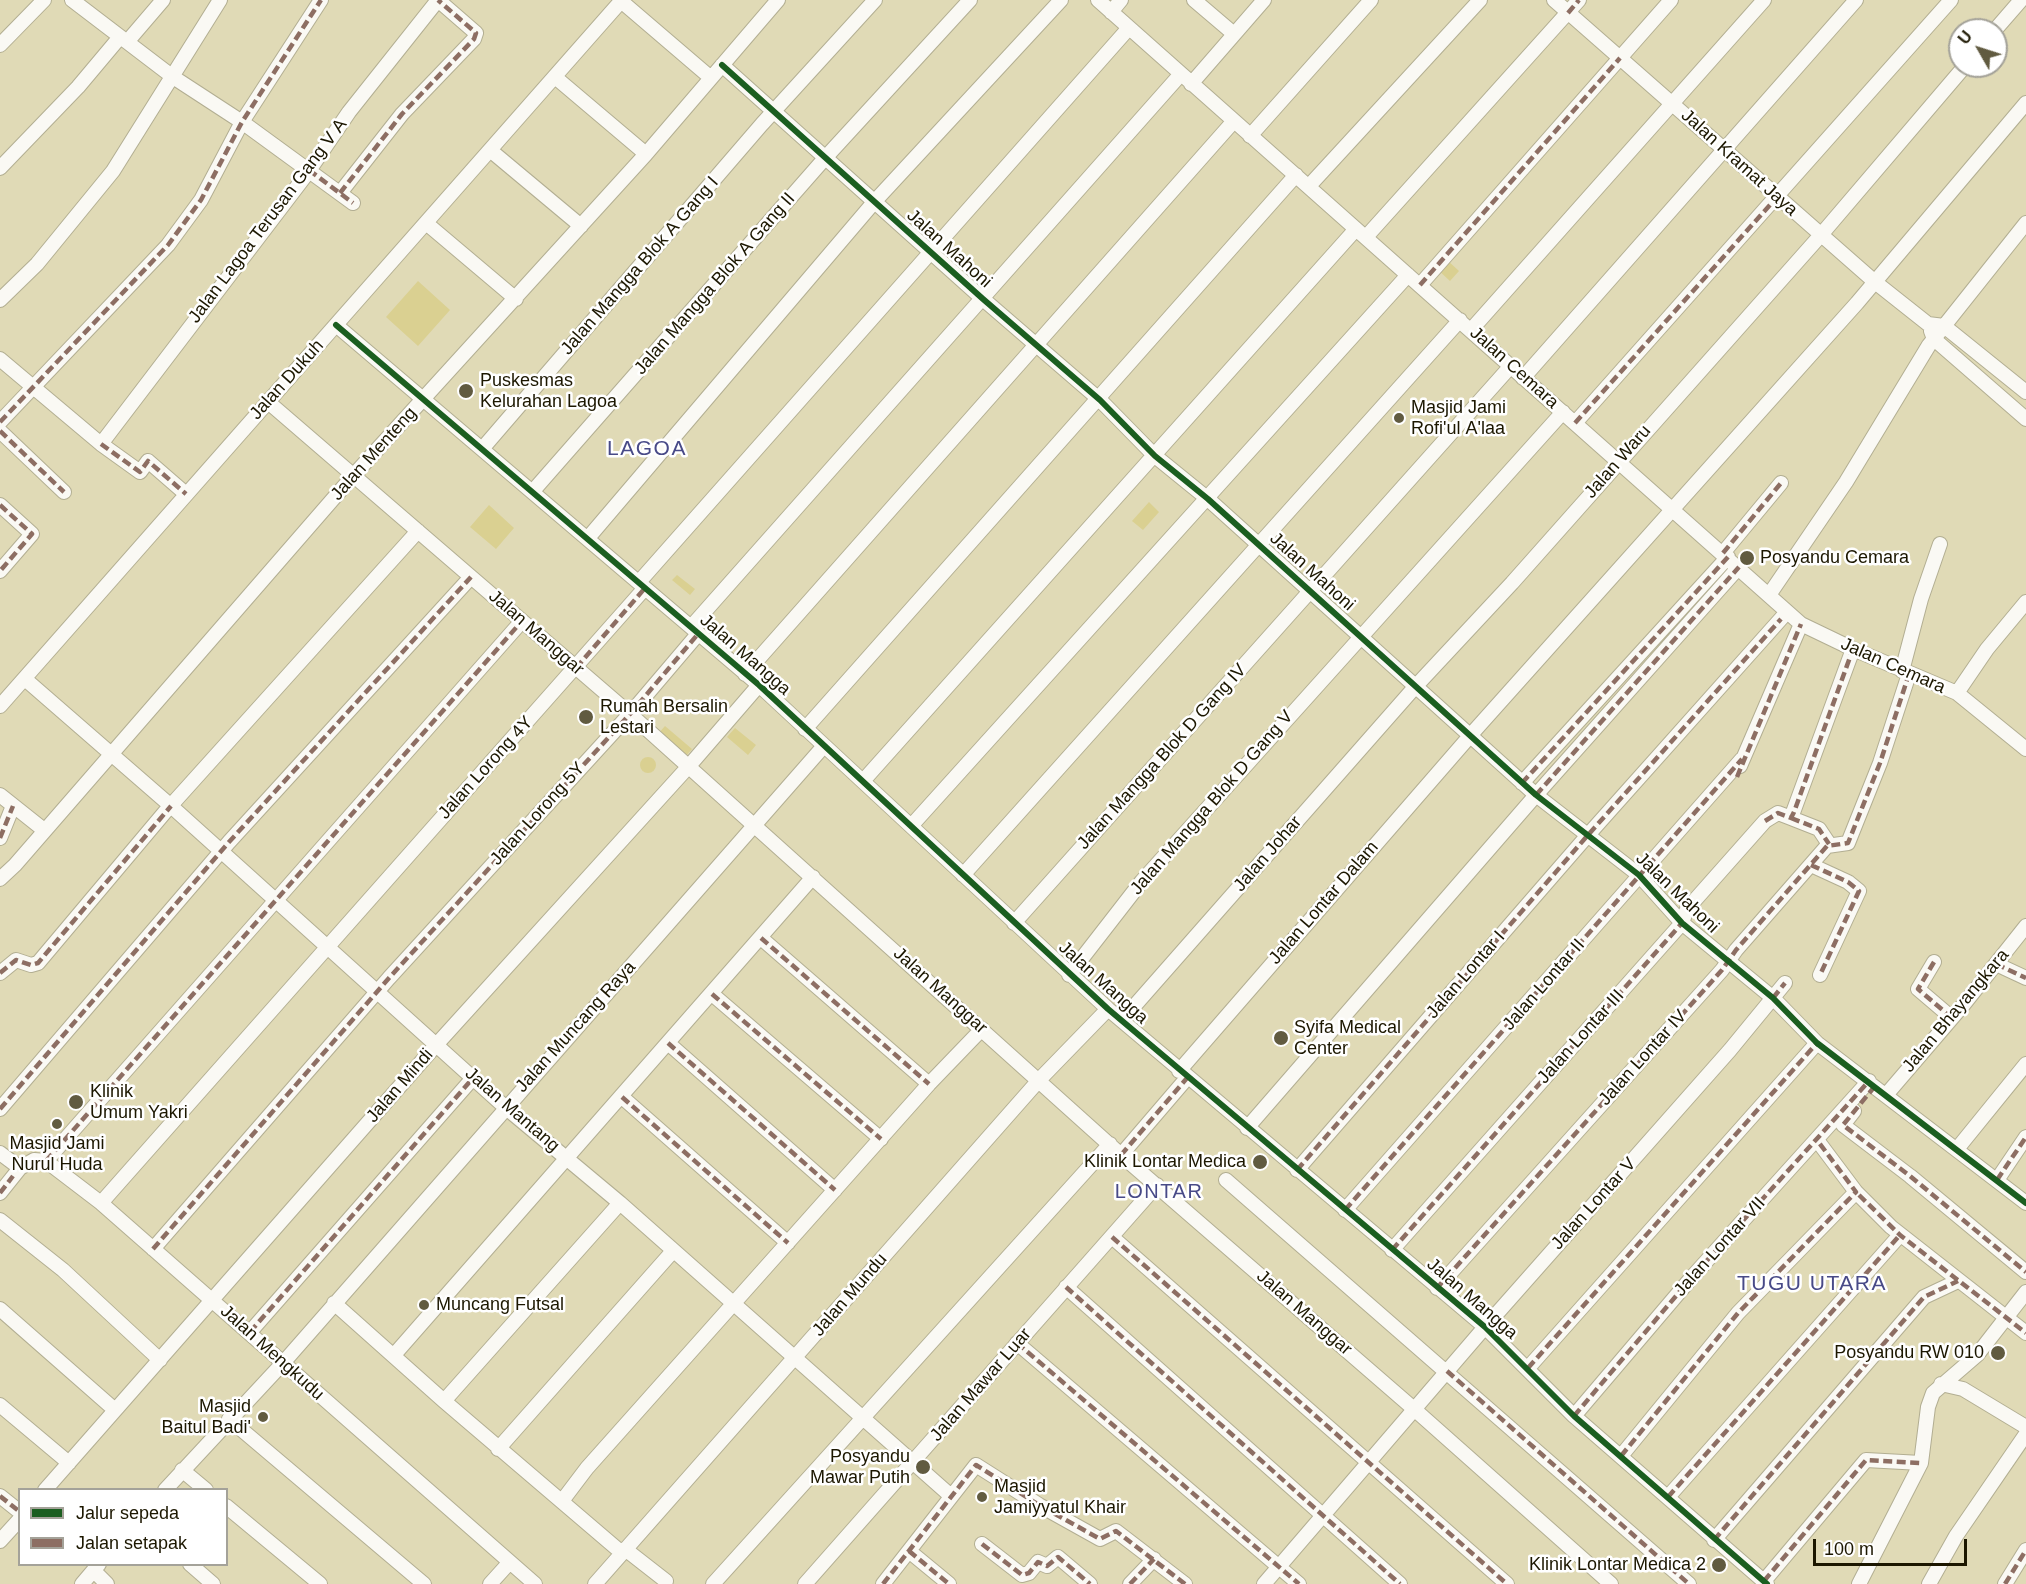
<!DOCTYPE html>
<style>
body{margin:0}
#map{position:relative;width:2026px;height:1584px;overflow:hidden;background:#e0dab6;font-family:Helvetica,sans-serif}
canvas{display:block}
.legend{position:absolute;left:18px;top:1488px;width:210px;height:78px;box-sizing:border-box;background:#fff;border:2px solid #a4a299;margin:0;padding:8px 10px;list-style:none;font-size:18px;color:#1c1700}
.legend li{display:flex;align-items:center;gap:12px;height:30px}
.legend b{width:30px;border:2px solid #a4a299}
.north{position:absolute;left:1948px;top:18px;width:60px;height:60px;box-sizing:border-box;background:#fff;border:2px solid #a4a299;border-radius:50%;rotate:309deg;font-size:16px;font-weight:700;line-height:24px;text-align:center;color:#1c1700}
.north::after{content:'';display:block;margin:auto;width:21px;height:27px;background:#615b40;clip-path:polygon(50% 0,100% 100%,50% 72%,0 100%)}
.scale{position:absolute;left:1813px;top:1539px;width:154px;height:27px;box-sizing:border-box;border:3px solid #1c1700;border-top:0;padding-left:8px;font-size:18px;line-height:21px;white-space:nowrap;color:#1c1700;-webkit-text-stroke:4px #fff;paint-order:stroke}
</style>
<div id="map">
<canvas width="2026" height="1584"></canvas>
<ul class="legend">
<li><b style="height:8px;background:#1b5e20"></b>Jalur sepeda</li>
<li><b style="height:8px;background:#8d6e63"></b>Jalan setapak</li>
</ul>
<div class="north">U</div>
<div class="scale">100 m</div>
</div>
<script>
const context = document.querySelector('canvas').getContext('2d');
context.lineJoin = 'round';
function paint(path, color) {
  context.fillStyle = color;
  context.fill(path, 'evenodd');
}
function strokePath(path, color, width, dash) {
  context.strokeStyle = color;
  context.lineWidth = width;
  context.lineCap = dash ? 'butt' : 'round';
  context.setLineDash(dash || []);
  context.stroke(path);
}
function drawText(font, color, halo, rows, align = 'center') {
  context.font = font + ' Helvetica,sans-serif';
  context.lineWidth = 5;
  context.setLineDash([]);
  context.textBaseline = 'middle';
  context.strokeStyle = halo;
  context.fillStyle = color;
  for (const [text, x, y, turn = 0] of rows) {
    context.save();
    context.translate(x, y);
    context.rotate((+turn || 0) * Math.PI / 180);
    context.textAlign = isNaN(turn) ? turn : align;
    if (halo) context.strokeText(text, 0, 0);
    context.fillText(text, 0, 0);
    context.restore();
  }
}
paint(new Path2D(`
 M1447,260l12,11 -9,10 -12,-11z
 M418,281l32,29 -32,36 -32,-29z
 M1149,502l10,10 -16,18 -11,-9z
 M489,505l25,23 -18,21 -26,-22z
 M677,575l18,14 -5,6 -18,-15z
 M665,726l27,23 -7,8 -27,-23z
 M735,728l21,17 -8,10 -21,-18z
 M640 765a8 8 0 1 1 16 0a8 8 0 1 1-16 0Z`), '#dad091');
const minor = new Path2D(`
 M72,0l101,77 69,45 111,81
 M1098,0l703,624 52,25 104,44 69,56
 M1194,0l40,34
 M1554,0l321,282 53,42 16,2 82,66
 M621,1l90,77
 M1111,12l10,-12
 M1995,30l26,-30
 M127,42l36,-42
 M0,45l44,-45
 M722,65l261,234 117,101 55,56 53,43 328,296 103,80 43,48 91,75 44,45 209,160
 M555,77l91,77
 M1191,84l73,-84
 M1250,136l121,-136
 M490,150l91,76
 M0,168l78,-81 42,-50
 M1309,186l171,-186
 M426,223l90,76
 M1366,237l213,-237
 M1420,285l251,-285
 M0,300l37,-36 76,-93 107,-171
 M336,325l423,360 349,324 377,318 89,89 193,168
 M1471,330l293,-330
 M1931,331l3,8 92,80
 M0,359l101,85 39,28 8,-11 38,33
 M1523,378l333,-378
 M267,401l363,313 491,441 293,254 197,175
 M0,422l168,-177 33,-45 41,-78 79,-122
 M1575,423l376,-423
 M0,431l64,61
 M101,444l205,-269 43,-63 89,-112 38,33 -2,6 -72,75 -62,79
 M482,449l280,-325 113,-124
 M533,491l293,-334 144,-157
 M0,505l32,29 -32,37
 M588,538l287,-337 186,-201
 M1723,553l58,-70
 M639,582l489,-553
 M1769,595l77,-113 83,-137 97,-122
 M691,627l489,-552
 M1902,671l19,-72 19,-55
 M745,674l488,-552
 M25,679l146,127 334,301 115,96 331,293
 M1957,693l30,-44 39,-47
 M0,706l622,-706
 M805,729l491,-554
 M1740,766l61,-142
 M863,781l493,-552
 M1522,783l206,-226
 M0,795l44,35
 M1791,818l28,11 10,15
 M912,825l496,-550
 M0,838l13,-32
 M1811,865l37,17 11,9 -39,84
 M963,875l497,-555
 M0,879l15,-14 338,-389 293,-322 132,-154
 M1014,923l496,-556
 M761,938l168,146
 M1934,962l-16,27 34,29
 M1996,964l30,14
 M0,973l16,-13 15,5 7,-2 127,-151 253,-281
 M1069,975l73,-94 421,-469
 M712,994l169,145
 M1122,1020l293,-333 97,-104 308,-347 145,-170
 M668,1043l167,147
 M1179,1071l297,-342 381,-426 169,-200
 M1886,1095l78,-91 62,-78
 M622,1097l166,146
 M0,1109l229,-267 242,-265
 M1854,1111l-11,14 67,51 116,96
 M1247,1128l289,-333 203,-228
 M1817,1140l39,52 35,35 135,106
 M1957,1149l69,-85
 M0,1153l20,15 14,-8 12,1 55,42 434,381
 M1121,1155l66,-77
 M46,1161l476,-540
 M1297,1170l291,-335 199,-223
 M1226,1180l463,404
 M1997,1180l29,-43
 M0,1193l20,-25
 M101,1203l544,-615
 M1345,1210l397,-451
 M0,1220l63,50 97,90
 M1112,1237l395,347
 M153,1249l236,-271 241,-264 68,-80
 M1392,1250l290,-327 5,-14 78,-88 13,-8 13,5 62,-169
 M1066,1287l334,297
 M1437,1288l285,-318 14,-20 91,-104 21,-3 32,-80 29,-89
 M334,1303l110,98 178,152
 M0,1309l115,101
 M250,1332l223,-254
 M1017,1343l282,241
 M394,1355l419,-478
 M1528,1368l289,-325
 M1941,1384l22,5 63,38
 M444,1401l176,-198
 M0,1405l69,58
 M1574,1416l119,-140 176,-195
 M229,1419l195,165
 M498,1449l175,-198
 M1621,1456l117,-143 118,-121
 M182,1470l24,20
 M45,1490l392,-446 252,-278 70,-81
 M165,1490l118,-127 540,-616
 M0,1496l20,16
 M1668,1497l232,-262
 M562,1501l25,-33 342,-384 53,-55
 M226,1506l94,78
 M1714,1540l210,-243 34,-16
 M0,1541l20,-22
 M982,1544l40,31 7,-2 9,-11 9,4 11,-9 32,27
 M625,1549l41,32
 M909,1551l40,33
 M190,1564l23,20
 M94,1571l13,13
 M1764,1581l102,-121 55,3
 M82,1584l17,-20
 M490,1584l19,-21
 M595,1584l445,-505 68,-70
 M713,1584l397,-440
 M805,1584l352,-399
 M883,1584l93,-119 63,40 61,34 16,-8 69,53
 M1130,1584l24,-25
 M1264,1584l221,-257 245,-277 55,-67
 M1859,1584l62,-121 7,-56 5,-14 44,-38 49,-63
 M1929,1584l27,-48 70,-102
 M2005,1584l21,-34`);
strokePath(minor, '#b2ae92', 16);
strokePath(minor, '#faf9f4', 14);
strokePath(new Path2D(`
 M1568,13l11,-13
 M309,170l44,33
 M340,193l62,-79 72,-75 2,-6 -38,-33
 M1420,285l200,-227
 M0,422l168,-177 33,-45 41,-78 79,-122
 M1575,423l202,-226
 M0,431l64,61
 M101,444l39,28 8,-11 38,33
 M0,505l32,29 -32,37
 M1723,553l58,-70
 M576,668l69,-80
 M1737,777l64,-153
 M1522,783l206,-226
 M1536,795l203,-228
 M1791,818l28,11 10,15
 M1765,821l13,-8 13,5 3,-6 59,-163
 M0,838l13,-32
 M1811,865l37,17 11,9 -39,84
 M761,938l168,146
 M1934,962l-16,27 34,29
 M1996,964l30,14
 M0,973l16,-13 15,5 7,-2 133,-157
 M712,994l169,145
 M1773,998l12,-15
 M668,1043l167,147
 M1875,1086l-32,39 67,51 116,96
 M622,1097l166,146
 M0,1109l229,-267 242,-265
 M1121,1155l66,-77
 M46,1161l476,-540
 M1297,1170l291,-335 193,-216
 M1997,1180l29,-43
 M0,1193l13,-17
 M1859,1195l41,40 126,98
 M1345,1210l397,-451
 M1112,1237l395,347
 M153,1249l236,-271 241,-264 68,-80
 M1392,1250l290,-327
 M1066,1287l334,297
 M1437,1288l285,-318 14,-20 91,-104 21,-3 32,-80 29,-89
 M250,1332l223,-254
 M1017,1343l282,241
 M1528,1368l289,-325
 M1447,1371l242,213
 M1574,1416l119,-140 176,-195
 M1621,1456l117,-143 118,-121 -39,-52
 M0,1496l20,16
 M1668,1497l232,-262
 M1714,1540l210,-243 34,-16
 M982,1544l40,31 7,-2 9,-11 9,4 11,-9 32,27
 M909,1551l40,33
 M1764,1581l102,-121 55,3
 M883,1584l93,-119 63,40 61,34 16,-8 69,53
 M1130,1584l24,-25
 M2005,1584l21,-34`), '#8d6e63', 4.5, [9, 4.5]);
strokePath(new Path2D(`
 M722,65l261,234 117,101 55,56 53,43 328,296 103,80 43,48 91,75 44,45 209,160
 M336,325l423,360 349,324 377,318 89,89 193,168`), '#1b5e20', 6);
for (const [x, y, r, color] of [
 [466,391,8,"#615b40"],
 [1399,418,6,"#615b40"],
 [1747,558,8,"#615b40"],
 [586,717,8,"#615b40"],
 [1281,1038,8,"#615b40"],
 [76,1102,8,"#615b40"],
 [57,1124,6,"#615b40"],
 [1260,1162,8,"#615b40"],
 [424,1305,6,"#615b40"],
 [1998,1353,8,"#615b40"],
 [263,1417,6,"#615b40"],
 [923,1467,8,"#615b40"],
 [982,1497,6,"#615b40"],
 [1719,1565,8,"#615b40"]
]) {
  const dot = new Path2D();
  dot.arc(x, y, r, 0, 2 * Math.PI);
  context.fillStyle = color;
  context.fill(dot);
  strokePath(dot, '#fff', 2);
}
drawText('18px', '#1c1700', '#fff', [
 ["Jalan Kramat Jaya",1739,163,42],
 ["Jalan Lagoa Terusan Gang V A",268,221,-53],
 ["Jalan Mahoni",949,249,42],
 ["Jalan Mangga Blok A Gang I",640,266,-49],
 ["Jalan Mangga Blok A Gang II",715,284,-49],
 ["Jalan Cemara",1514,368,42],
 ["Jalan Dukuh",287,380,-48],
 ["Jalan Menteng",374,454,-48],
 ["Jalan Waru",1618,462,-49],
 ["Jalan Mahoni",1312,572,42],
 ["Jalan Manggar",536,633,41],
 ["Jalan Mangga",745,655,41],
 ["Jalan Cemara",1893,666,24],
 ["Jalan Mangga Blok D Gang IV",1162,757,-48],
 ["Jalan Lorong 4Y",486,768,-48],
 ["Jalan Mangga Blok D Gang V",1212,803,-49],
 ["Jalan Lorong 5Y",538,814,-48],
 ["Jalan Johar",1268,854,-49],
 ["Jalan Mahoni",1677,893,44],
 ["Jalan Lontar Dalam",1324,903,-49],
 ["Jalan Lontar I",1466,975,-49],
 ["Jalan Mangga",1103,983,42],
 ["Jalan Lontar II",1544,985,-49],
 ["Jalan Manggar",940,991,42],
 ["Jalan Bhayangkara",1956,1011,-50],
 ["Jalan Muncang Raya",576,1027,-48],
 ["Jalan Lontar III",1581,1037,-48],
 ["Jalan Lontar IV",1643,1058,-48],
 ["Jalan Mindi",400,1086,-49],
 ["Jalan Mantang",512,1110,41],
 ["Jalan Lontar V",1594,1204,-48],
 ["Jalan Lontar VII",1720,1247,-48],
 ["Jalan Mundu",850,1295,-49],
 ["Jalan Mangga",1472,1299,41],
 ["Jalan Manggar",1304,1313,41],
 ["Jalan Mengkudu",272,1353,42],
 ["Jalan Mawar Luar",981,1385,-49]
]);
drawText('18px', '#1c1700', '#fff', [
 ["Puskesmas",480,381],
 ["Kelurahan Lagoa",480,402],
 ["Masjid Jami",1411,408],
 ["Rofi'ul A'laa",1411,429],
 ["Posyandu Cemara",1760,558],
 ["Rumah Bersalin",600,707],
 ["Lestari",600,728],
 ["Syifa Medical",1294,1028],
 ["Center",1294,1049],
 ["Klinik",90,1092],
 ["Umum Yakri",90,1113],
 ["Masjid Jami",57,1144,"center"],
 ["Nurul Huda",57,1165,"center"],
 ["Klinik Lontar Medica",1246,1162,"right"],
 ["Muncang Futsal",436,1305],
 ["Posyandu RW 010",1984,1353,"right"],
 ["Masjid",251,1407,"right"],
 ["Baitul Badi'",251,1428,"right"],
 ["Posyandu",910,1457,"right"],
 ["Mawar Putih",910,1478,"right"],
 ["Masjid",994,1487],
 ["Jamiyyatul Khair",994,1508],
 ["Klinik Lontar Medica 2",1706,1565,"right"]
], 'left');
context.letterSpacing = '1.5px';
drawText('20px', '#484a87', '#fff', [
 ["LONTAR",1159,1192]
]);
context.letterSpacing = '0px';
context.letterSpacing = '1.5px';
drawText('21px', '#484a87', '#fff', [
 ["LAGOA",647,449],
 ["TUGU UTARA",1812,1284]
]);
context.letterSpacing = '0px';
</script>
